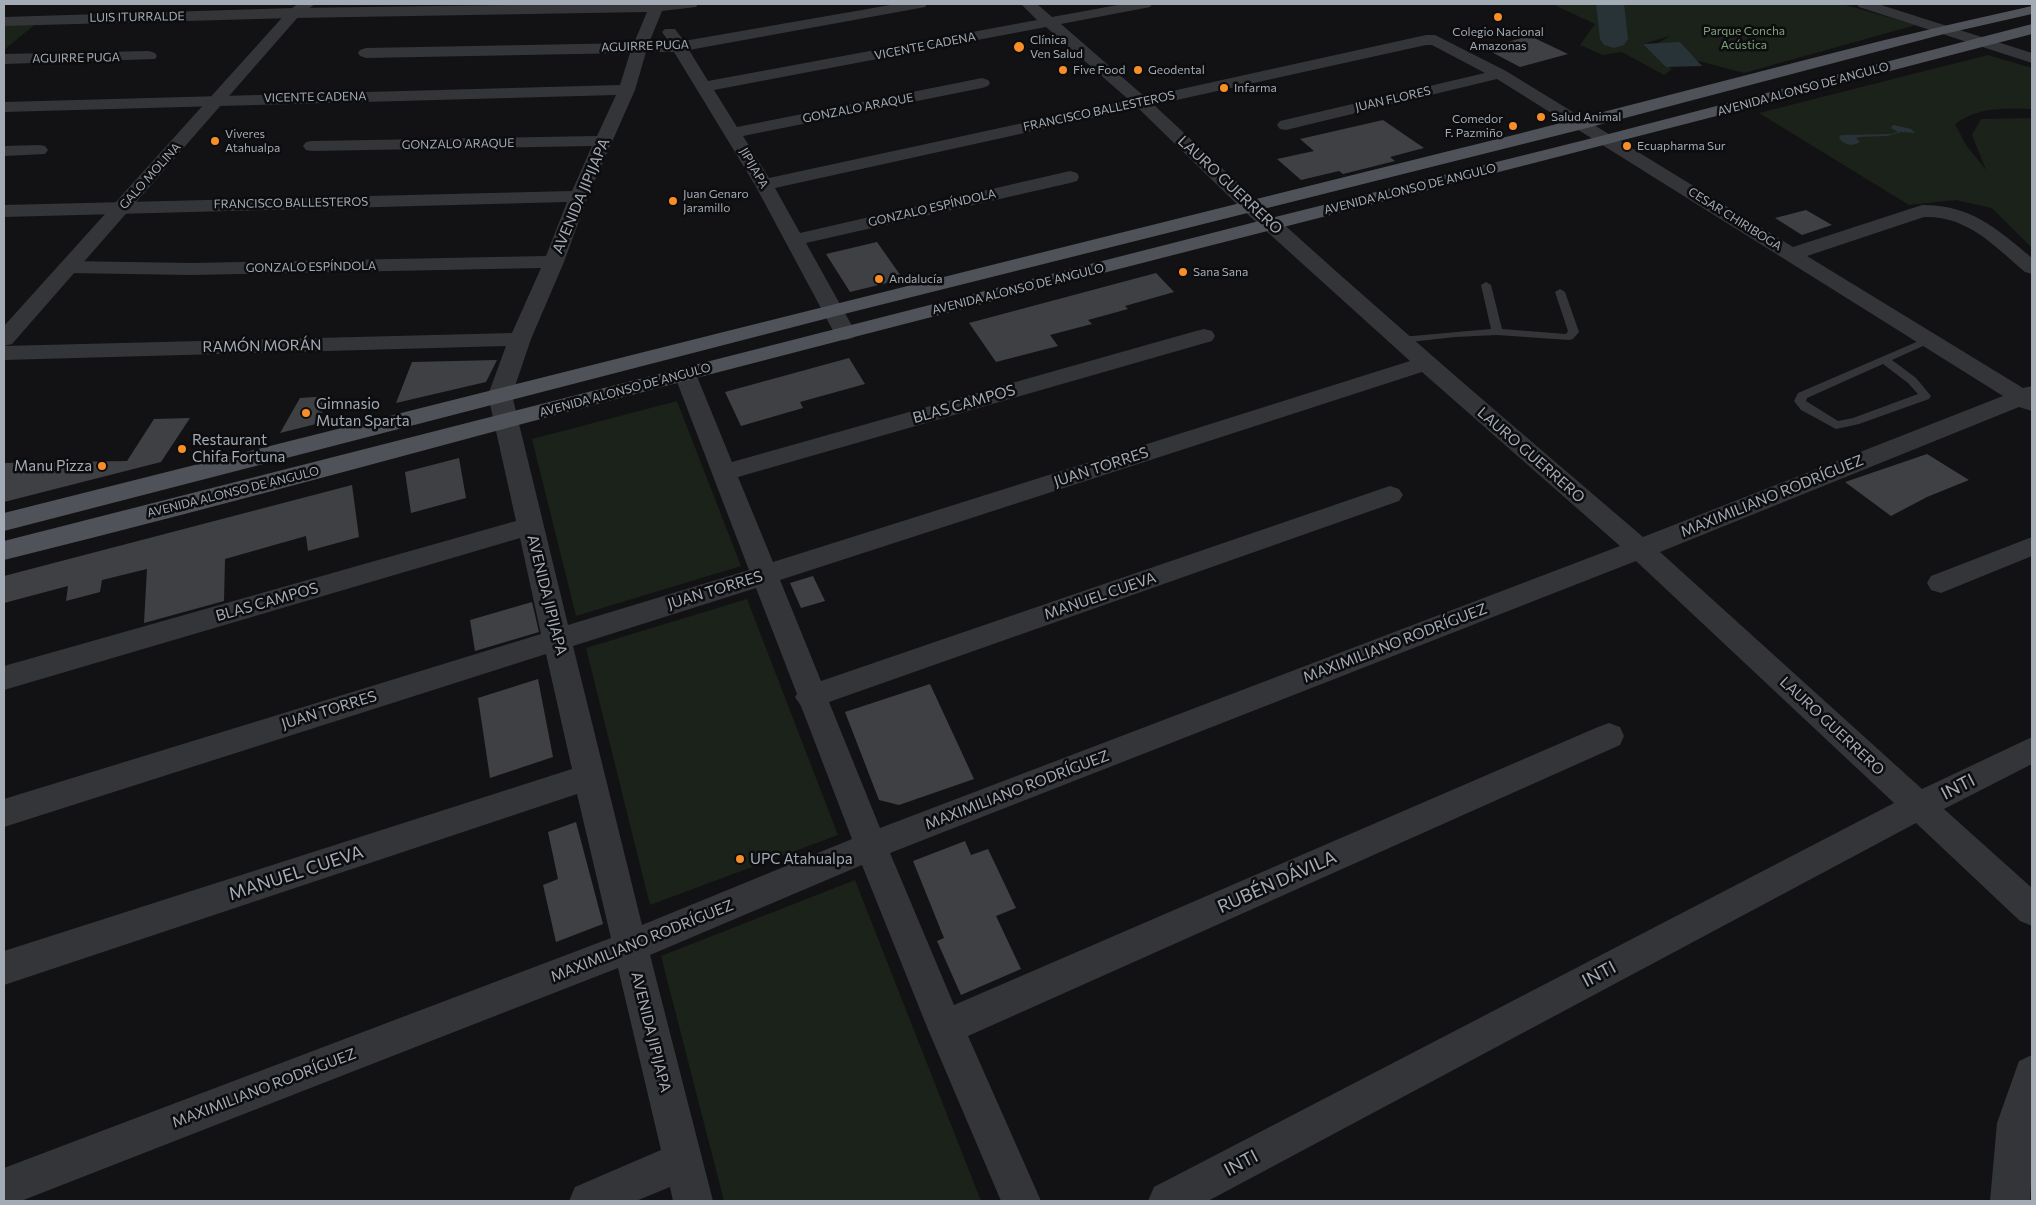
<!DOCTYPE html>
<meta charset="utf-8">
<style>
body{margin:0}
#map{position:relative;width:2036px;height:1205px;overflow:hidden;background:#121214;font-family:Commissioner,sans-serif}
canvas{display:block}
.frame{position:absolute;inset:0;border:5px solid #a3abb5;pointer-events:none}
</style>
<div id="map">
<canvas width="2036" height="1205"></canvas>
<div class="frame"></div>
</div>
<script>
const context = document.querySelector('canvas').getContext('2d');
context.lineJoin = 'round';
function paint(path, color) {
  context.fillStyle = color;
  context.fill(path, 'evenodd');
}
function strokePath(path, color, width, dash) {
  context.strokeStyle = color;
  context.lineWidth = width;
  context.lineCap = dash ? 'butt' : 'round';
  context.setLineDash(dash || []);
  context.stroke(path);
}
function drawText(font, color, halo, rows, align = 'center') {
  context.font = font + ' Commissioner,sans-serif';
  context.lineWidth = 5;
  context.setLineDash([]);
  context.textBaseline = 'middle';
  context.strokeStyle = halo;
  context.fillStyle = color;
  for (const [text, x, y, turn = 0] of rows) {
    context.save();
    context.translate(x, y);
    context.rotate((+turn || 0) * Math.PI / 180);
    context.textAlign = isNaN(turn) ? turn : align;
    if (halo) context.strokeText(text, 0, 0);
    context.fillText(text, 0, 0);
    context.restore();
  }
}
paint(new Path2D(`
 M1552,4h290l74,21 -172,48 -95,-25 21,-12 -27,8 29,25 -8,6 -42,-23 -19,3 -23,-10 15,-21z
 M38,22l-34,28v-27z
 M1988,55l44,13v41c-30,0 -51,-3 -77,15l11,21 20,25 -14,-35 9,-16 51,-1v130l-40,-40 -36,-8 -47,5 -150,-92z
 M677,401l64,165 -165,50 -44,-177z
 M747,599l91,236 -188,70 -64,-257z
 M855,880l126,321h-257l-63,-245z`), '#1a221a');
paint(new Path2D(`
 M1680,42l22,24 -36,1 -23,-23z
 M1894,125l17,4 4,4 -14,-1 -14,4 -28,1 -3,1 4,4c-7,5 -16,3 -21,-4l2,-3 50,-1 7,-2 -7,-4 1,-2z`), '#283338');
paint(new Path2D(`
 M1596,4h28l4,35 -4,6 -10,3 -10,-3 -4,-6z`), '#283338');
paint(new Path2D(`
 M1530,36l38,18 -48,13 -36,-19z
 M1383,120l41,28 -34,9 5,4 -52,13 -4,-3 -38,9 -24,-21 37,-8 -14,-12z
 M1806,210l26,15 -30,10 -27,-17z
 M877,242l26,37 -53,13 -24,-38z
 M1156,273l18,19 -49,14 3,3 -40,11 4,4 -42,11 8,11 -62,16 -27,-39z
 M849,358l16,26 -65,18 3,6 -62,18 -16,-34z
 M497,360l-11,22 -90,21 16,-41z
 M330,396l-14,28 -36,9 20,-35z
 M190,418l-29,44 -157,40v-39l123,-2 27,-42z
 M1927,454l42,26 -42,17 -36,19 -46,-34z
 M459,458l7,40 -55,15 -6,-41z
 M352,485l7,52 -51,14 -2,-15 -81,23 -1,42 -80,22 3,-54 -45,11 -2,12 -34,9 2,-15 -64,17v-27z
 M813,576l12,25 -24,7 -11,-25z
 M532,602l7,30 -64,19 -5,-31z
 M538,679l15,78 -63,21 -12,-80z
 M930,684l44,95 -75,26 -20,-5 -34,-88z
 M576,822l27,102 -47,18 -13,-57 15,-6 -10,-47z
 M965,841l6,14 17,-6 28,59 -20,8 25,53 -60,26 -24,-54 7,-3 -31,-77z`), '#3e4044');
paint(new Path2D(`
 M1486,282l5,3 11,44 64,5 2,-3 -13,-39 5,-3 5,3 14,40 -6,7 -4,1 -72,-5 -42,2 -54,6 -5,-3 5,-3 90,-8 -10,-44z
 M1928,337l5,3 -1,2 -40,18 24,18 15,18 -2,3 -70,25 -23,5 -35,-19 -7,-9 4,-8zM1883,364l25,19 10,11 -65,24 -15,3 -32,-20 1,-3z`), '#333539');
paint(new Path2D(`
 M582,4h116l-2,3 -34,4 -13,32 20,-1 -7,-10 3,-3h10l9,12 212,-37h31l-2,3 -5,1 -231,42 19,31 329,-61 -16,-16h16l15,13 71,-13h29l-2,3 -5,1 -84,16 84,73 281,-62h9l71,36 287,176 129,-42c49,0 74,23 110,53v16l-7,-2c-32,-27 -57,-56 -101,-55l-117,39 216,132 9,-2v25l-13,-4 -359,145 262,237 110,-52v27l-88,45 88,79v38l-12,-5 -104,-98 -708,378h-60l6,-14 740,-384 -258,-242 -746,292 64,152 644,-278 11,-4 11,4 4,9 -4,9 -652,291 73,165h-40l-74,-174 -65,-162 -212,90 63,246h-40l-3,-14 -34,14h-67l6,-14 86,-37 -43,-182 -597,233h-17v-33l607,-230 -34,-144 -573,191v-34l568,-182 -26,-115 -542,173v-28l537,-165 -21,-96 -516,152v-24l512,-145 -28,-126 18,-49 -502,14v-14l508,-13 29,-65 -350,7 -123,-2 -7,-2 -3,-4 3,-4 7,-2 123,2 355,-7 21,-54 -563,15v-12l568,-14 20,-45 -280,5 -6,-1 -3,-4 3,-4 6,-1 285,-5 19,-41 -612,17v-10l616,-17 10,-32 -264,5 -6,-2 -2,-3 2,-3 6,-2 268,-5 13,-31 -353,6 -290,8v-9l290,-9zM1046,27l83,73 -360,78 -26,-42 239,-48 6,-2 2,-3 -2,-3 -6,-2 -245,49 -23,-37zM1426,45h6l53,28 -205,48 -3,4 3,4 6,1 211,-51 506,317 -360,141c-165,-141 -331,-283 -489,-432zM646,52h28l81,133 82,153 8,2 8,-2 3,-5 -50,-90 264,-60 7,-2 2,-4 -2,-4 -7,-2 -270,62 -25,-45 363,-80 105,102 167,151 -637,201 -35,-85 474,-136 3,-5 -3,-5 -8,-2 -8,2 -464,131 -36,-88 -3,-5 -8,-2 -8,2 -3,5 75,196 -181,55 -56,-230 19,-56 33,-77 24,-66 47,-106zM1422,372l198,174 -740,282 -51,-126 570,-201 4,-6 -4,-6 -9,-3 -9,3 -560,192 -41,-101zM756,588l41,106 -2,3 6,9 51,133 -210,86 -69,-279z
 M1857,4h21l154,49v10l-173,-56z
 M149,51l6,2 2,3 -2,3 -151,5v-10z
 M39,145l6,1 3,4 -3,4 -41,2v-10z
 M2032,537v19l-91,37 -10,-3 -4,-7 4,-7z
 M2032,1055v113l-2,33h-40l7,-78 22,-62z`), '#333539');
paint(new Path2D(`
 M298,4h17l-16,12 -287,328 -8,2v-20l285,-316z`), '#333539');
paint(new Path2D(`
 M2032,6v8l-88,20 -357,94 -747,187 -836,216v-18c479,-121 958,-241 1437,-360 197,-48 393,-104 591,-147z
 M2032,24v10c-445,117 -891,228 -1336,344 -231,60 -461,125 -692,182v-19l1259,-321 338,-84z`), '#4f5258');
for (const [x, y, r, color] of [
 [1498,17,5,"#f88e26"],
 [1019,47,6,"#f88e26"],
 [1063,70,5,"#f88e26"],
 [1138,70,5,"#f88e26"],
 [1224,88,5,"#f88e26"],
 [1541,117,5,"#f88e26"],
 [1513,126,5,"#f88e26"],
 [215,141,5,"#f88e26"],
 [1627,146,5,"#f88e26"],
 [673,201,5,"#f88e26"],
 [1183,272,5,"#f88e26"],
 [879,279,5,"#f88e26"],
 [306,413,5,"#f88e26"],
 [182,449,5,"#f88e26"],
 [102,466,5,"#f88e26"],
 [740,859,5,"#f88e26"]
]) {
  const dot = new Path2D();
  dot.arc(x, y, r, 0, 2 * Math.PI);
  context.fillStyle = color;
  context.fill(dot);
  strokePath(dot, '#0d0d0f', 2);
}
drawText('12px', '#a3abb5', '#0d0d0f', [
 ["LUIS ITURRALDE",137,17,-1],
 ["AGUIRRE PUGA",645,46,-2],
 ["VICENTE CADENA",925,46,-11],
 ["AGUIRRE PUGA",76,58,-1],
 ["AVENIDA ALONSO DE ANGULO",1803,89,-15],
 ["VICENTE CADENA",315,97,-1],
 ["JUAN FLORES",1393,99,-13],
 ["GONZALO ARAQUE",858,108,-11],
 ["FRANCISCO BALLESTEROS",1099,111,-12],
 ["GONZALO ARAQUE",458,144,-1],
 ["JIPIJAPA",754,168,60],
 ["GALO MOLINA",150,176,-48],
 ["AVENIDA ALONSO DE ANGULO",1410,189,-14],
 ["FRANCISCO BALLESTEROS",291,203,-1],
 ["GONZALO ESPÍNDOLA",932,208,-13],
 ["CESAR CHIRIBOGA",1735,219,32],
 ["GONZALO ESPÍNDOLA",311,267,-1],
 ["AVENIDA ALONSO DE ANGULO",1018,289,-14],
 ["AVENIDA ALONSO DE ANGULO",625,390,-15],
 ["AVENIDA ALONSO DE ANGULO",233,492,-14]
]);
drawText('12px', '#7da179', '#0d0d0f', [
 ["Parque Concha",1744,31],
 ["Acústica",1744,45]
]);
drawText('12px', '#a3abb5', '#0d0d0f', [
 ["Colegio Nacional",1498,32,"center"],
 ["Amazonas",1498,46,"center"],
 ["Clínica",1030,40],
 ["Ven Salud",1030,54],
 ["Five Food",1073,70],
 ["Geodental",1148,70],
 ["Infarma",1234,88],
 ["Salud Animal",1551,117],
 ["Comedor",1503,119,"right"],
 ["F. Pazmiño",1503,133,"right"],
 ["Viveres",225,134],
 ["Atahualpa",225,148],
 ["Ecuapharma Sur",1637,146],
 ["Juan Genaro",683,194],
 ["Jaramillo",683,208],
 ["Sana Sana",1193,272],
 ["Andalucía",889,279]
], 'left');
drawText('15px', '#a3abb5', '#0d0d0f', [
 ["LAURO GUERRERO",1230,185,43],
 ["AVENIDA JIPIJAPA",581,196,-67],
 ["RAMÓN MORÁN",262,346,-1],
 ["BLAS CAMPOS",964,404,-16],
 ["LAURO GUERRERO",1531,455,41],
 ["JUAN TORRES",1101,467,-18],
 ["MAXIMILIANO RODRÍGUEZ",1772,496,-22],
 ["JUAN TORRES",715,590,-17],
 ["AVENIDA JIPIJAPA",547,595,76],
 ["MANUEL CUEVA",1100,596,-19],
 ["BLAS CAMPOS",267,602,-16],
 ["MAXIMILIANO RODRÍGUEZ",1395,643,-21],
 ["JUAN TORRES",329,710,-17],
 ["LAURO GUERRERO",1832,726,43],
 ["MAXIMILIANO RODRÍGUEZ",1017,790,-21],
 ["MAXIMILIANO RODRÍGUEZ",642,941,-22],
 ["AVENIDA JIPIJAPA",651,1032,76],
 ["MAXIMILIANO RODRÍGUEZ",264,1088,-21]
]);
drawText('15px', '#a3abb5', '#0d0d0f', [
 ["Gimnasio",316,404],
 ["Mutan Sparta",316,421],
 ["Restaurant",192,440],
 ["Chifa Fortuna",192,457],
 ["Manu Pizza",92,466,"right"],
 ["UPC Atahualpa",750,859]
], 'left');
drawText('18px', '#a3abb5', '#0d0d0f', [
 ["INTI",1958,787,-27],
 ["MANUEL CUEVA",296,873,-18],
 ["RUBÉN DÁVILA",1277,882,-24],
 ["INTI",1599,974,-28],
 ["INTI",1241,1163,-28]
]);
</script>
